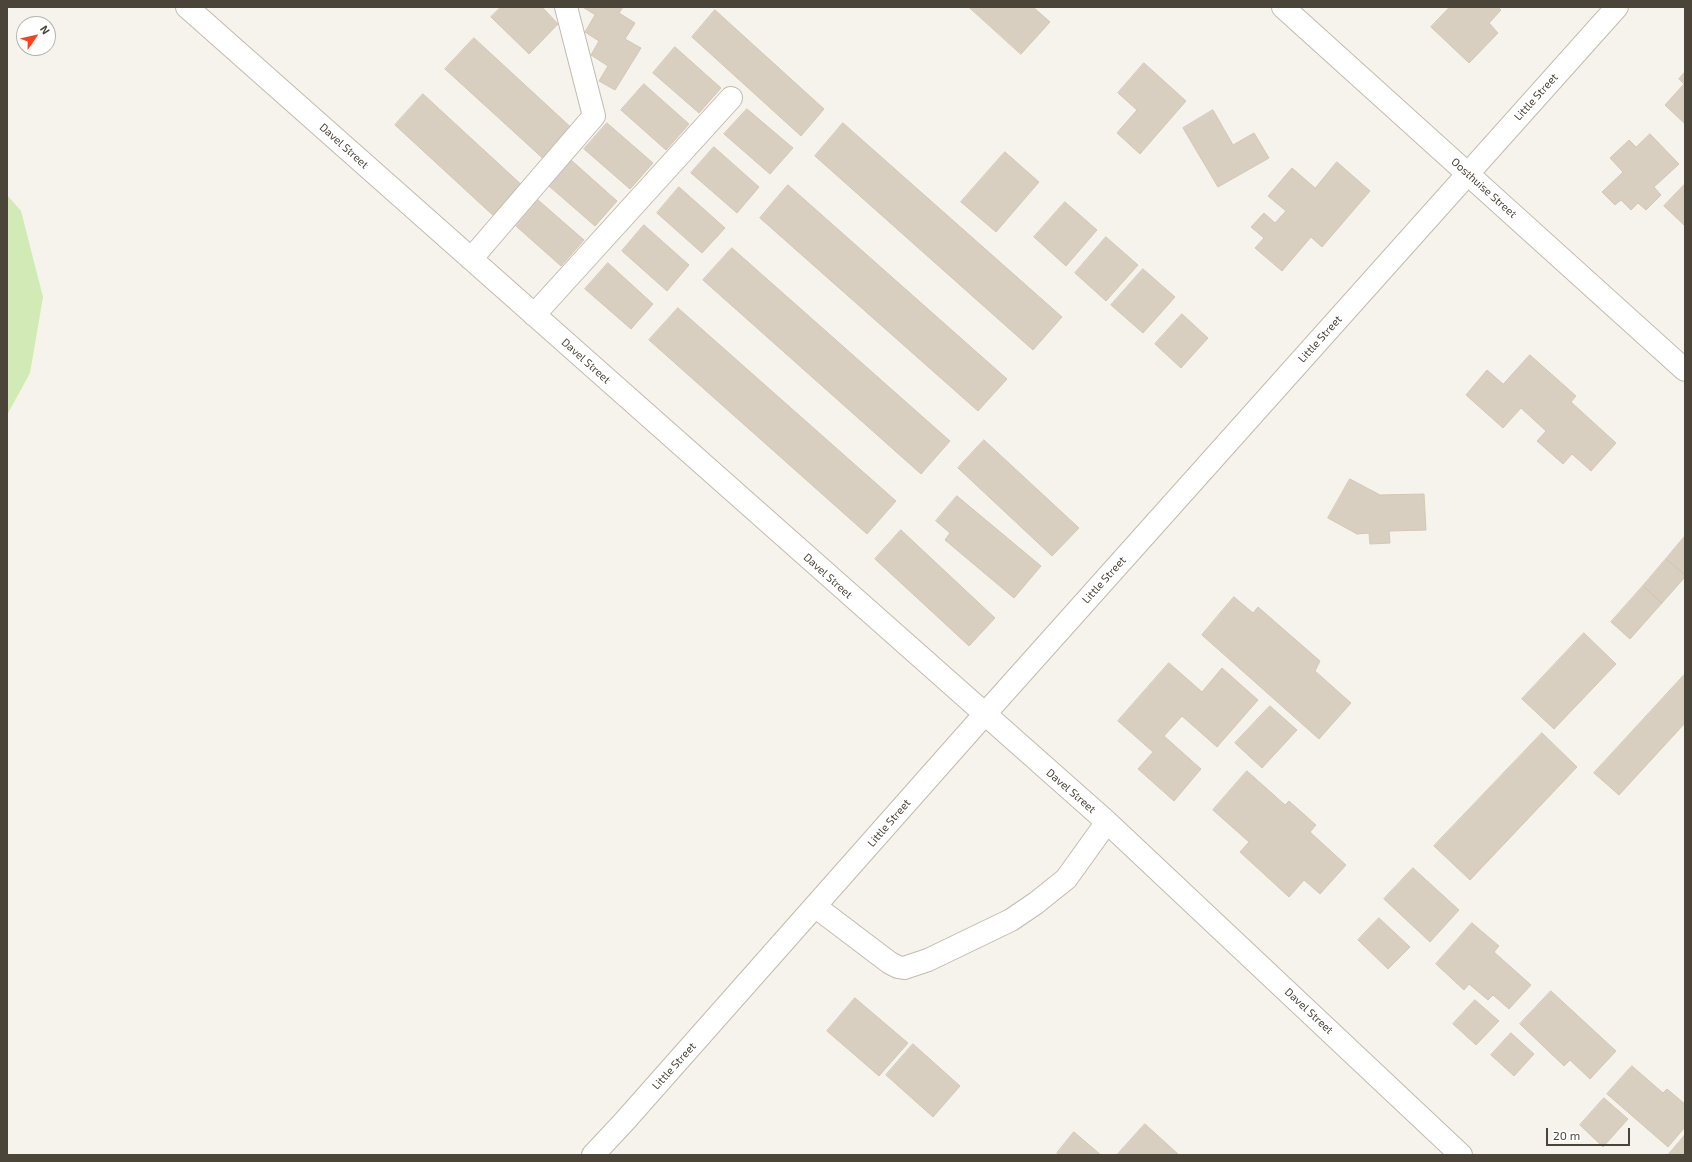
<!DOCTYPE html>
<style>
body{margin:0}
#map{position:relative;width:1692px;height:1162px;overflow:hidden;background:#f6f3ec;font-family:"Exo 2",sans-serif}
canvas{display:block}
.frame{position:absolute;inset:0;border:8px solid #4b4439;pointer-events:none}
.north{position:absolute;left:16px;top:16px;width:40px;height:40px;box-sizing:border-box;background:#fff;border:1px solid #b7b4b0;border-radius:50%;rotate:56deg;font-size:11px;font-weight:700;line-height:16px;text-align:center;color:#4b4439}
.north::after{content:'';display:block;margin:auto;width:14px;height:18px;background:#fc3f1d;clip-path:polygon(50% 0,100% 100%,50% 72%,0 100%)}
.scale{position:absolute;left:1546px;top:1128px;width:84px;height:18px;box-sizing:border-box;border:2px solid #4b4439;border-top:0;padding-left:5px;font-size:12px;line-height:14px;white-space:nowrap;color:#4b4439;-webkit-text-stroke:3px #fff;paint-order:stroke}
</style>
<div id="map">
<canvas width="1692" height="1162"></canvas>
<div class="frame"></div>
<div class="north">N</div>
<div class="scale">20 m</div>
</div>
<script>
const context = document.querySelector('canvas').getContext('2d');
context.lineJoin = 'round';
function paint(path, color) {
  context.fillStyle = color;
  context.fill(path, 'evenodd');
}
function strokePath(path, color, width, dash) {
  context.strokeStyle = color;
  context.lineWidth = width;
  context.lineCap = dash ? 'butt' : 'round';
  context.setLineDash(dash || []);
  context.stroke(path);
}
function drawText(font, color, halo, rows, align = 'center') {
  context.font = font + ' "Exo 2",sans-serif';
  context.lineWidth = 3;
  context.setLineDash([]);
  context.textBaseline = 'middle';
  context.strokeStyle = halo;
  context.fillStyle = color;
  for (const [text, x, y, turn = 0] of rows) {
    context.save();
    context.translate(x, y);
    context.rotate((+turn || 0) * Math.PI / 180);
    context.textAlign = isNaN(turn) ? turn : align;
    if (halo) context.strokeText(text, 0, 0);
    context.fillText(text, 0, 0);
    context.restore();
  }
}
paint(new Path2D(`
 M7,195l14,16 22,86 -13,76 -23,42z`), '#d2eab5');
const building = new Path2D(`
 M501,7h41l16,17 -29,30 -38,-37z
 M583,7h40l-4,6 16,10 -10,16 16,9 -26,42 -16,-9 9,-15 -17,-11 8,-14 -14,-9 10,-17z
 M969,7h64l17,15 -29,32z
 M1450,7h48l3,3 -12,13 9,10 -29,30 -38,-36z
 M715,10l109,99 -23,27 -109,-99z
 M474,38l102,94 -28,31 -103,-94z
 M675,47l46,41 -22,25 -46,-40z
 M1144,63l42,38 -46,53 -23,-21 20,-23 -19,-17z
 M1685,72v52l-20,-19 19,-21 -5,-5z
 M644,84l45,40 -23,26 -45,-40z
 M423,94l102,94 -28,31 -102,-94z
 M747,109l46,39 -23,26 -46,-40z
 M1213,110l20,35 21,-12 15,25 -51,29 -35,-59z
 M607,123l46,40 -23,26 -46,-40z
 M843,123l219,194 -29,33 -218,-194z
 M1650,134l29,30 -25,23 7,8 -15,15 -8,-7 -7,7 -10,-10 -6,5 -13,-13 21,-20 -13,-14 19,-18 7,7z
 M714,147l45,40 -22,26 -46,-40z
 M1005,152l34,30 -43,50 -35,-30z
 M571,160l46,41 -22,25 -46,-40z
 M1337,162l33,29 -48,56 -11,-10 -29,34 -27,-23 9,-10 -13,-11 13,-14 11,10 11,-12 -18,-15 24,-28 23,20z
 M1685,184v42l-21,-20z
 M788,185l219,194 -29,32 -218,-193z
 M679,187l46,41 -23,25 -45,-40z
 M538,200l46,40 -23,26 -45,-40z
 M1065,202l32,28 -31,36 -32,-29z
 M644,225l45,40 -22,26 -45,-40z
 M1106,237l32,28 -32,36 -31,-28z
 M732,248l218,193 -29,33 -218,-194z
 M608,263l45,41 -22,25 -46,-40z
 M1143,269l32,28 -32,36 -32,-28z
 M678,308l218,193 -29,33 -218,-194z
 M1182,314l26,24 -27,30 -26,-24z
 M1530,355l46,41 -5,6 45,41 -25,28 -19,-17 -9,10 -26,-23 9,-10 -25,-23 -18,20 -37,-33 21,-25 16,14z
 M984,440l95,88 -27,28 -94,-88z
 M1350,479l30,16 44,-1 2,36 -37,1 1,12 -20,1 -1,-11 -12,1 -29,-16z
 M957,496l84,70 -27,32 -69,-58 5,-7 -14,-12z
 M901,530l94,88 -26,28 -94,-87z
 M1685,536v39l-19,-16z
 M1666,559l19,16v2l-23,26 -19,-17z
 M1643,586l19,17 -32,36 -19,-17z
 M1234,597l19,16 5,-6 62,54 -5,10 36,32 -32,36 -117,-104z
 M1584,633l32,31 -62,65 -32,-30z
 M1169,663l33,29 20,-24 36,32 -41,47 -35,-31 -18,20 37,33 -27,32 -36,-32 15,-17 -35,-31z
 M1685,674v49l-66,72 -25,-22z
 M1270,706l27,24 -35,38 -27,-25z
 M1542,733l35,34 -107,113 -36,-34z
 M1247,771l38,34 4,-4 27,24 -6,7 36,33 -26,29 -16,-14 -15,17 -49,-45 9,-10 -36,-32z
 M1413,868l46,42 -29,32 -46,-43z
 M1379,918l31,29 -22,22 -30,-29z
 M1472,923l27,23 -5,6 37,33 -22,24 -16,-14 -5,5 -19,-16 -5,6 -28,-26z
 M1551,991l65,60 -26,28 -20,-19 -6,6 -44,-42z
 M855,998l53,45 -29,33 -52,-45z
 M1475,1000l24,21 -23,24 -23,-21z
 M1511,1033l23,21 -20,22 -23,-21z
 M913,1044l47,42 -27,31 -47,-42z
 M1632,1066l31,27 4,-4 18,15v23l-17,20 -61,-53z
 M1604,1098l24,21 -25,28 -23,-22z
 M1145,1124l34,31h-62z
 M1074,1132l27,23h-42l-2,-2z
 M1685,1135v20h-17z`);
paint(building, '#d8cfc1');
strokePath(building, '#d3c7b4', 1);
const minor = new Path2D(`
 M187,7l920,815 354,333
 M1283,7l402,363
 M471,259l123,-143 -28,-109
 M534,315l197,-217
 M816,907l74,56 8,4 6,1 24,-8 83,-40 25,-17 30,-24 41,-57
 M593,1155l30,-32 361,-408 633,-708`);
strokePath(minor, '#c2bbae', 24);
strokePath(minor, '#fff', 22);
drawText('11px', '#4b4439', '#fff', [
 ["Little Street",1536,97,-48],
 ["Davel Street",344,146,42],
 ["Oosthuise Street",1484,188,42],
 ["Little Street",1320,339,-48],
 ["Davel Street",586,361,42],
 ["Davel Street",828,576,42],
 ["Little Street",1104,580,-48],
 ["Davel Street",1071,791,41],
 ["Little Street",889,823,-49],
 ["Davel Street",1309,1011,43],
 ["Little Street",674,1066,-48]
]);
</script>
